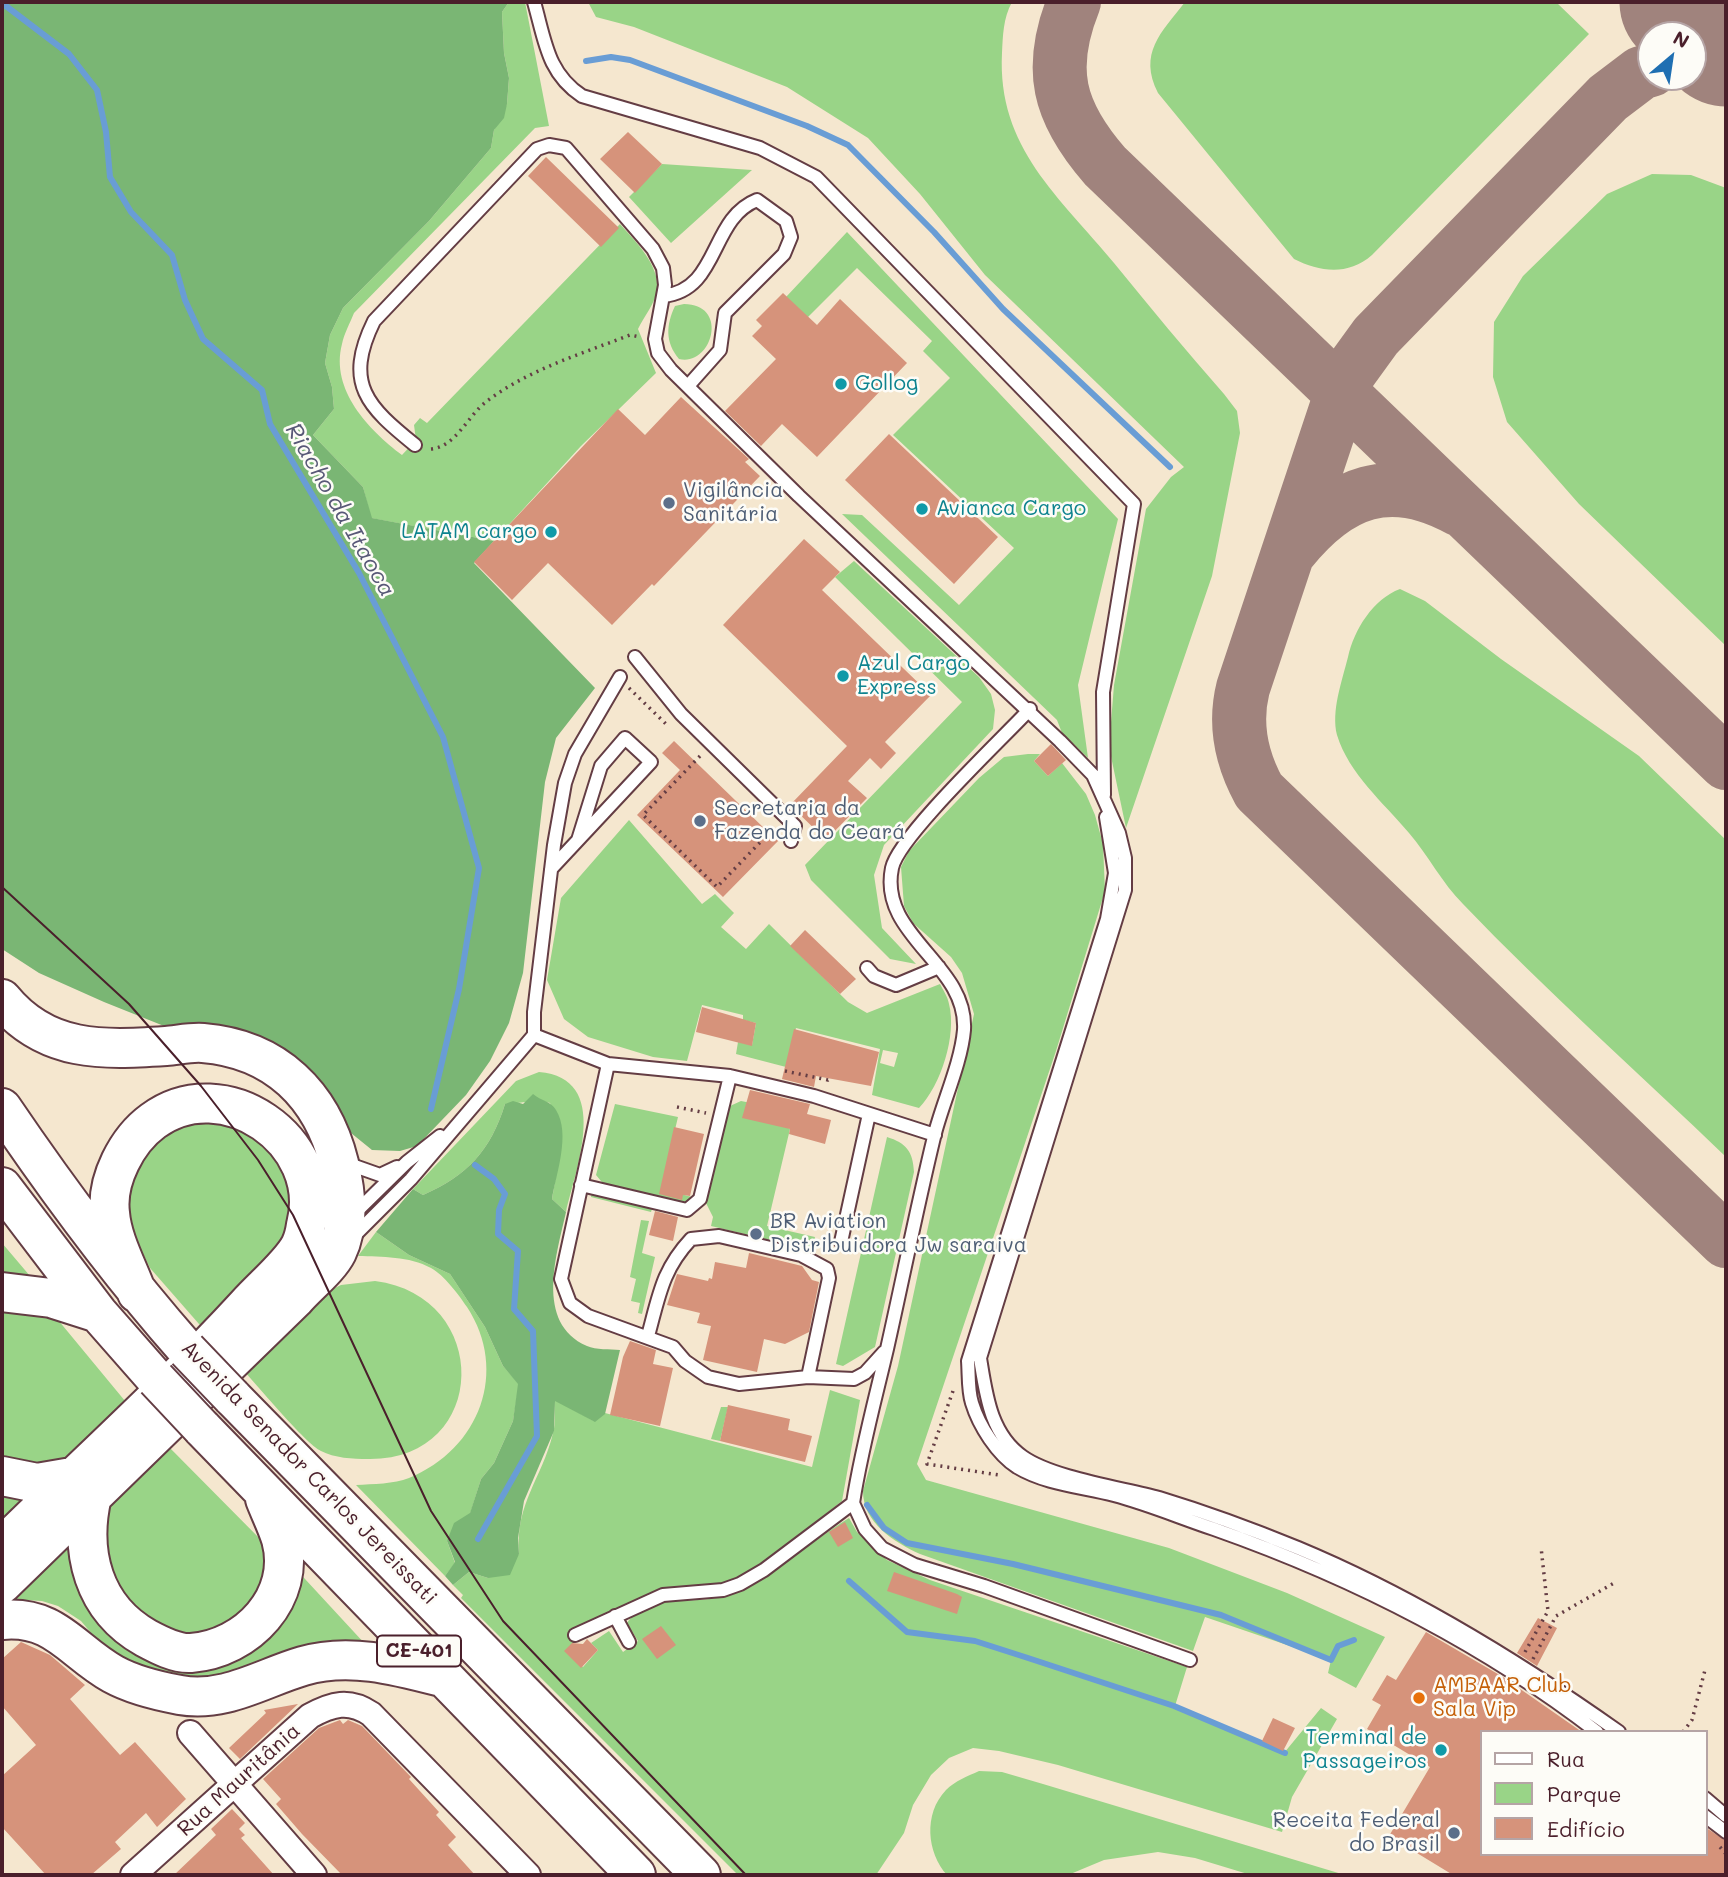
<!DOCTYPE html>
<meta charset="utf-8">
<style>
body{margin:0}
#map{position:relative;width:1728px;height:1877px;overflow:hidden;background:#f5e7cf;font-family:Mali,sans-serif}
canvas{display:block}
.frame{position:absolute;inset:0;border:4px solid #4a1f2b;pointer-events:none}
.legend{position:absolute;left:1480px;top:1730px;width:228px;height:126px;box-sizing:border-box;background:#fdfcf7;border:2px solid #b5a4a5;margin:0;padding:9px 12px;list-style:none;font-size:21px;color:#4a1f2b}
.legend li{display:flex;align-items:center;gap:14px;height:35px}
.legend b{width:35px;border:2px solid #b5a4a5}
.north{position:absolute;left:1637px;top:21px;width:70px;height:70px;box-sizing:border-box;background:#fdfcf7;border:2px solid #b5a4a5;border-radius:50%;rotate:29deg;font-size:19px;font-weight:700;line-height:28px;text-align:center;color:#4a1f2b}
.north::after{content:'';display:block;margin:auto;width:24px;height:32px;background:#1f6fb2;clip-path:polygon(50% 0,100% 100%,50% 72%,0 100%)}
</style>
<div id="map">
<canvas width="1728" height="1877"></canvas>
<div class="frame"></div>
<ul class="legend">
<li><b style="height:9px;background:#fff"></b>Rua</li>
<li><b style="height:19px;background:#99d487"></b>Parque</li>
<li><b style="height:19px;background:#d6937b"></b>Edifício</li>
</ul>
<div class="north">N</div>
</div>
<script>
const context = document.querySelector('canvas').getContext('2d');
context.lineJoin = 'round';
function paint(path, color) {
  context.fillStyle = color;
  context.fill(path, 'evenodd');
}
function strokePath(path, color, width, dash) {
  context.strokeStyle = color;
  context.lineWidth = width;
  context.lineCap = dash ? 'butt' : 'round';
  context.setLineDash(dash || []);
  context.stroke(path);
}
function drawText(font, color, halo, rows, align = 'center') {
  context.font = font + ' Mali,sans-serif';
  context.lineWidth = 5;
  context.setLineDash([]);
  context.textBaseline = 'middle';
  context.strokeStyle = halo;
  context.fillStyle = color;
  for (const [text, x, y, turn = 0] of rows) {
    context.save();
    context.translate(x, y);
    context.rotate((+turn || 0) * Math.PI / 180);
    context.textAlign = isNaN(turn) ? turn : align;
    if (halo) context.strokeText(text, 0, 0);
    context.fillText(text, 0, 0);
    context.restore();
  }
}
paint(new Path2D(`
 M509,2h16l24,124 -14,2 -181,185c-4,10 -10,21 -12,31 -12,46 27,86 60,111l14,-15 -2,-15 6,-7 7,5 193,-199c15,17 40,41 37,66 -1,12 -14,28 -19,39l18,44 -75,73 -87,95 -123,-23 -8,-31 -50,-52 21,-26 -2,-22 -7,-24 5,-28 13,-27 86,-87 62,-73 3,-18 13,-26 2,-26 -5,-25 -2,-41z
 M588,2h424c-9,17 -9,33 -10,51 -5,95 58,144 112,210 36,44 72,88 110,131l13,17 3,22 -28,143 -86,252 -17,-81 5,-62 32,-176 25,-32 13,-10 -199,-192 -65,-81 -52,-56 -81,-51 -153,-60 -38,-10z
 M1185,2h371l33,32 -217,221c-24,21 -52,17 -78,4l-136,-166c-20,-40 3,-60 27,-91z
 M662,164l90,6 -81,73 -42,-46z
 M1652,174l39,1 35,13v458l-147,-142 -72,-82 -14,-45 1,-55 29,-46 84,-82z
 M847,232l271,287 -40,166 10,73 -26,-25 -5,-13 -215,-206 20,1 97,90 55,-57 -121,-113 57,-57 -27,-27 9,-10 -75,-73 -51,51 -20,-22z
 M684,304c46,0 28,63 -5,55 -14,-17 -13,-34 -4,-53z
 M854,561l125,116 12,17 4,16 -2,19 -109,116 -10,30 8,53 34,36 -26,-5 -79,-79 -6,-15 157,-163 -127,-125z
 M1400,589l25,12 76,58 138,97 87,84v317c-87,-84 -179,-165 -263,-253 -21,-21 -35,-49 -54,-71 -26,-31 -60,-59 -72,-98 -6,-24 5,-54 11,-78 6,-27 25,-58 52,-68z
 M1028,754h12l-6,7 14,15 14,-13 24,31 9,21 8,29 2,47 -49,160 -139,413 9,16 243,68 118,45 98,44 -29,51 -28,-15 3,-13 -126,-43 -12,34 -273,-97c-26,-12 -57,-31 -57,-63l35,-125 76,-352 -12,-41 -11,-16 -38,-34 -9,-17 -3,-39 8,-16 70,-73 25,-21z
 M629,820l73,84 13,-10 19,19 -13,14 25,22 23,-25 79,78 19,11 73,-29c3,6 8,13 9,20 8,31 -8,81 -30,104l-47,-13 8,-46 -84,-21 -10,39 -50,-13 2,-12 14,3 4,-22 -13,-3v-5l-41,-10 -15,56 -34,-4 -65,-20 -24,-18 -17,-39 14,-82zM883,1050l15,3 -4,14 -14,-4z
 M539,1072c73,6 37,96 27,140l-14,-13 10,-58 -12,-38c-15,-5 -29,1 -45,1 -14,46 -38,72 -82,91l-10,-6 103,-108z
 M741,1101l10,2 39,26 -23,97 48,11 -3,13 -101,-24 2,-9 -8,-16 22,-89 3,-6z
 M615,1104l63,13 -17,72 31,8 -9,8 -77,-18 -10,-12z
 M216,1114l69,37 12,79 -91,102 -56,-64 -25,-51 8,-46 20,-34z
 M887,1137c19,6 26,14 27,35l-39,175 -32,19 -7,-2z
 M592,1191l61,15 -2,6 -60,-15z
 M641,1220l8,1 -7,32 13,4 -13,57 -4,-1 2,-10 -9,-2 5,-22 -6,-2z
 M376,1232l33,23 41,19 35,53 18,39 16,18 -6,37 -19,42 -13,16 -11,35 -23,27 8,22 -10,13 -89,-91c17,-1 38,-1 53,-7 71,-29 100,-107 58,-171 -8,-12 -23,-32 -36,-39 -22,-12 -49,-11 -73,-12z
 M2,1243l28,33 -28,-1z
 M375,1281c118,15 115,180 -7,178 -15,0 -34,-1 -47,-8 -16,-8 -63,-65 -78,-81l77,-75 21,-10z
 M2,1300l47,9 81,98 -62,58h-66z
 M830,1390l30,10 -18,101 -85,68 -33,15 -39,2 -28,8 -82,47 -10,10 18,16 15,-17 -7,-7 18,-12 14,21 15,-11 -11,-18c24,-33 67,-16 100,-28 46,-17 81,-52 122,-77l8,14 30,28 43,20 257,87 -12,39 109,47 37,-45 16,11 -45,78 -10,35 -224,-67 -59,-14 -26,-3 -24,10 -18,17 -18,30 -9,28 -28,42h-138l-277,-277 2,-3 -10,-10 16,-13 19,6 31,-24c-4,-51 23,-75 34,-121 3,-10 1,-22 2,-33l39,21 11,-8 207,54z
 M721,1407h7l-8,34 -9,-2z
 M165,1443l104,105 -12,55 -48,34 -43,-6 -58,-44 -6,-77z
 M2,1491l32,4 -32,31z
 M74,1536l2,30 114,94 103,-94 73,79 -154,36 -60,-7 -49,-27 -22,-26 -23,-15 -16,-5 -33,-2z
 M979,1771l23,1 41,12 302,91h-94l-56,-17 -37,-6 -54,8 -36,15h-121c-20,-22 -24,-61 -1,-85 9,-9 22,-14 33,-19z`), '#99d487');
paint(new Path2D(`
 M2,2h507l-7,10 2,41 5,25 -2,26 -3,14 -10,12 -3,18 -62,73 -86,87 -13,27 -5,28 7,24 2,22 -21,26 50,52 9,31 122,23 -20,22 121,125 -39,50 -11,44 -22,191 -14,50 -19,38 -24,34 -49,51 -17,5 -28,-1 -21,-17 -32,-45 -215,-86 -65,-29 -37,-24z
 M533,1094c8,7 18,7 23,16 15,24 0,64 -4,89l14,13c-9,41 -32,111 21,134 9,4 23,3 33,4l-15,64 -10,8 -40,-21 -1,30 -30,70 -6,37 1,16 -9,21 -22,3 -19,-6 -16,13 -8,-9 10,-14 -8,-21 7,-18 16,-10 11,-34 13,-16 19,-42 5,-37 -15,-18 -18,-39 -35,-53 -41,-19 -33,-23 37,-43 10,6c44,-19 68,-45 82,-91l8,-3 10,3z`), '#7ab674');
strokePath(new Path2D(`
 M2,3l67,51 28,36 9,42 4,45 21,35 41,43 13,45 18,39 59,51 8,34 89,149 84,164 36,131 -20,121 -28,120
 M586,61l25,-4 19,3 177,66 41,19 86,87 69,77 167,158
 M475,1165l19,14 11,15 -6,16 -1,24 20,17 -4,58 19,22 4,105 -59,103
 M867,1505l17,23 23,15 106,21 208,51 110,45 7,-14 16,-6
 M849,1581l58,51 68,9 53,17 146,48 111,47`), '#699dd5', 6);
strokePath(new Path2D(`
 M1074,2c-27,67 -16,110 31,164l621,597
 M1693,64l33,6
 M1651,70l-10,3 -33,25 -232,238 -29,40 -104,312c-9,36 -2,70 16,103l467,450
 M1291,550c48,-59 99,-79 169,-40`), '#a0837d', 54);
strokePath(new Path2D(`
 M1687,2l39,37`), '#a0837d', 135);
paint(new Path2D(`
 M628,132l34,32 -27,29 -35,-34z
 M546,157l73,71 -18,19 -73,-71z
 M783,293l34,32 23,-26 67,64 -90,94 -35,-33 -21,22 -36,-35 51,-52 -24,-23 10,-10 -6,-6z
 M681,397l68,62 -4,3 15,14 -106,110 -2,-2 -40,41 -64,-62 -36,37 -38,-38 144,-153 27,26z
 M889,434l109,103 -44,47 -109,-104z
 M804,539l36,33 -18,18 109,105 -46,47 11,11 -15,16 -11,-11 -22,23 19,17 -41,42 -36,-35 57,-59 -124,-121z
 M674,741l92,89 2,-2 12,11 -57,58 -86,-82 43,-45 -18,-17z
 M1051,744l15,16 -18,16 -14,-15z
 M805,930l51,49 -16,15 -50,-48z
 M702,1007l54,16 -4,23 -56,-14z
 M794,1029l85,23 -8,34 -55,-10 -2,11 -32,-8z
 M750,1090l60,14 -3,10 24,6 -6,24 -36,-10 1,-5 -48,-11z
 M674,1127l30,7 -14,62 -7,-1 -1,5 -23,-6z
 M655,1211l23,6 -5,24 -24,-6z
 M749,1253l53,13 10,14 7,2 -10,50 -24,12 -21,-5 -7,33 -54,-12 8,-34 -14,-3 3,-10 -33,-8 10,-31 31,7 1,-3 3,1 3,-17 31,6z
 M630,1341l26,9 -3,14 20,4 -13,58 -50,-11 13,-58z
 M728,1405l62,14 -2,11 24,6 -7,26 -85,-21z
 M845,1522l8,16 -15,9 -9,-15z
 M894,1572l63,22 5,3 -5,17 -70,-23z
 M1538,1618l19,10 -20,38 -20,-13z
 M661,1626l15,19 -19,14 -15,-20z
 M1426,1632l77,45 79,55h-101v122h224v-27l21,14v34h-273l-64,-39 41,-69 -63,-38 14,-24 -9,-5 15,-25 9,5z
 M587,1639l11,11 -17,18 -17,-17 8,-8 11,1z
 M21,1642l29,13 35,30 -15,14 50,56 15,-13 51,57 -29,28 -11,-14 -31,29 6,7 -30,26h-45l-44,-48v-51l34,-31 -34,-39v-47z
 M298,1704l-58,55 -11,-11 37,-35 -2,-3z
 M1273,1718l22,10 -12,23 -21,-10z
 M340,1720l3,4 5,-4 14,6 49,51 -2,2 30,33 -3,3 20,22 -8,8 27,30h-133l-40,-41 -26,-30 5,-5 -18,-20 56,-51z
 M232,1809l13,14 -6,6 6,6 -4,3 33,37h-100l42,-40 -5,-6z`), '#d6937b');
const lane = new Path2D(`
 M534,2c11,38 13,71 48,94l178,52 56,29 318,327 -31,188 1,103
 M663,296c57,-6 46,-77 94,-96l29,21 5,16 -7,17 -59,59 -5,37 -32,36
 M415,445c-47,-38 -72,-61 -41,-124l163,-172 12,-4 17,3 87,101 10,19 2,17 -10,54 3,14 13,17 128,126 261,245 33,34 26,58 6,25v32l-145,468c6,36 10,76 43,99 30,21 99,31 136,41 46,14 95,32 139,50 113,47 222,114 321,184
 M635,657l46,57 114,112 -4,15
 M1030,709c-27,29 -132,128 -138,159 -14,68 76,96 72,162 -3,34 -22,74 -30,107 -17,70 -31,141 -47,212 -12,51 -26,102 -34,154l12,26 17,19 33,17 69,21 206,74
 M1106,817l9,56 -8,46 -139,442c1,13 0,30 4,42 7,23 25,51 45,64 28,17 66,20 97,28 34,9 67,23 100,34 136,48 269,115 383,203
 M551,869l100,-107 -26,-24 -24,28 -23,74
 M867,968l7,8 22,9 43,-18
 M534,1035l74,29 122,12 84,20 121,39
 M608,1064l-47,215 9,24 18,13 85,31 12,14 23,16 31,7 69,-7 46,2 11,-6 19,-21
 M346,1163l34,12 17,-8
 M581,1185l106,25 13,-11 30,-123
 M353,1215l54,-53 33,-26
 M352,1238l59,-59 123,-144v-23l20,-167 11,-62 10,-29 45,-77
 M841,1242l28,-128
 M648,1336c11,-40 14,-66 43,-97l28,-3 82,19 26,14 2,9 -21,99
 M615,1616l14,26
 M575,1635l88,-40 60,-5 17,-6 24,-14 89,-67
 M1705,1798l21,18
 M1705,1816l21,16`);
const street = new Path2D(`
 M190,1733l124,142
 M133,1875l177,-159c22,-12 39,-17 61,-2l157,161`);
const primary = new Path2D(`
 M2,999c44,54 101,51 164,47 12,-1 25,-4 37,-3 73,6 119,52 136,120 7,28 11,62 -2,89 -8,16 -30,33 -42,47l-293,285
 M2,1108c57,84 118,166 185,242
 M2,1187l96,126 58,66
 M2,1292l49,6 47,15
 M232,1397l469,478
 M202,1428l434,447
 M2,1476l35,7 35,-6
 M92,1496c-13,56 1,112 54,142 13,7 30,16 45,15 56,-4 106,-56 90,-114 -4,-13 -11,-27 -16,-40
 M2,1547c82,-81 168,-158 245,-242 15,-17 43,-40 53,-59 3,-6 5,-14 6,-21 22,-84 -83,-156 -153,-104 -26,19 -47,59 -43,92 2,27 18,55 27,80
 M2,1620c53,-5 70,31 111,54 20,11 45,17 67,21 45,8 82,-17 123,-29 47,-14 96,0 142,12`);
strokePath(lane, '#643d44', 16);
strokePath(street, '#643d44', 28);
strokePath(primary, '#643d44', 42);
strokePath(new Path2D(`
 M431,449c25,-2 37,-34 56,-48 43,-32 94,-47 143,-66l10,2
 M629,688l37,36
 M700,756l-57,59 74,72 57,-59
 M785,1071l43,9 3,-3
 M677,1107l29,6
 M953,1391l-26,73 72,11
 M1525,1652l23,-41 -7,-64
 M1533,1659l23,-43 60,-34
 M1683,1732l9,-12 13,-50
 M1720,1847l6,7`), '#643d44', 3.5, [2, 5]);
strokePath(lane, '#fff', 12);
strokePath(street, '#fff', 24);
strokePath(primary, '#fff', 38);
strokePath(new Path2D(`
 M2,887l127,117 72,82 57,74 35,55 138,296 72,110 243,254`), '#4a1f2b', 2);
const primaryBridge = new Path2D(`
 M187,1350l45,47
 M156,1379l46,49`);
strokePath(primaryBridge, '#643d44', 42, []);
strokePath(primaryBridge, '#fff', 38);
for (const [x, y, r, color] of [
 [841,384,7,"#0f9aa8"],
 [669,503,7,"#5c6f8a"],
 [922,509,7,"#0f9aa8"],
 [551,532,7,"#0f9aa8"],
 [843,676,7,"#0f9aa8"],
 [700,821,7,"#5c6f8a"],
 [756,1234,7,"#5c6f8a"],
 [1419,1698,7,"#e8710a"],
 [1441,1750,7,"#0f9aa8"],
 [1454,1833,7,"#5c6f8a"]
]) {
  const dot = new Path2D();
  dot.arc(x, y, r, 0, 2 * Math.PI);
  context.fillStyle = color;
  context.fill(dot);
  strokePath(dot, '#fdfcf7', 2.5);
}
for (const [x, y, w] of [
 [419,1651,84]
]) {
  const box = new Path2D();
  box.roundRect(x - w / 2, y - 15.5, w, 31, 5);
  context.fillStyle = '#fdfcf7';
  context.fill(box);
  strokePath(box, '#4a1f2b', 2);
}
drawText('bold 19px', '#4a1f2b', null, [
 ["CE-401",419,1651]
]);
drawText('21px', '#0d838f', '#fdfcf7', [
 ["Gollog",855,384],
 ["Avianca Cargo",936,509],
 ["LATAM cargo",537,532,"right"],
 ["Azul Cargo",857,664],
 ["Express",857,688],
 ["Terminal de",1427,1738,"right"],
 ["Passageiros",1427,1762,"right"]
], 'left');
drawText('21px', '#4e5e75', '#fdfcf7', [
 ["Vigilância",683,491],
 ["Sanitária",683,515],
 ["Secretaria da",714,809],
 ["Fazenda do Ceará",714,833],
 ["BR Aviation",770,1222],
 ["Distribuidora Jw saraiva",770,1246],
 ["Receita Federal",1440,1821,"right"],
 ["do Brasil",1440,1845,"right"]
], 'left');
drawText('21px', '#4a1f2b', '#fdfcf7', [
 ["Avenida Senador Carlos Jereissati",309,1473,46],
 ["Rua Mauritânia",239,1780,-42]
]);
drawText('21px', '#c56008', '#fdfcf7', [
 ["AMBAAR Club",1433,1686],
 ["Sala Vip",1433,1710]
], 'left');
drawText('italic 23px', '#585877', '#fdfcf7', [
 ["Riacho da Itaoca",340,510,60]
]);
</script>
